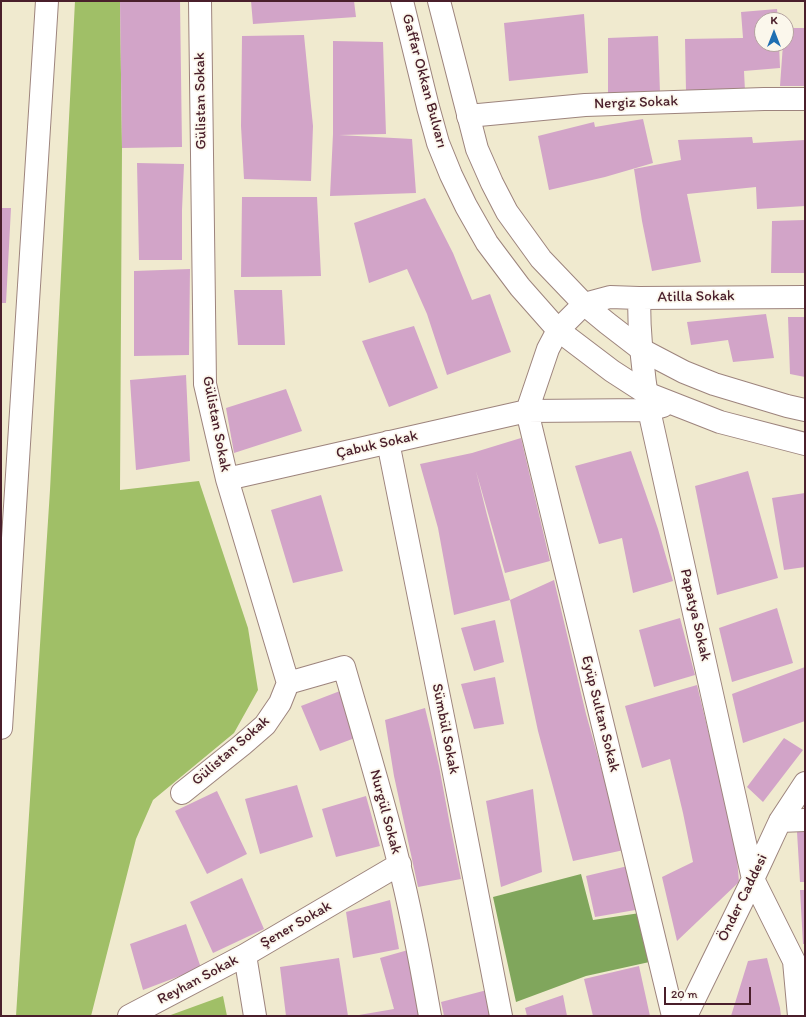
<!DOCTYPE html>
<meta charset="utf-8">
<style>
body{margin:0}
#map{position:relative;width:806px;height:1017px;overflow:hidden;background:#f0eacf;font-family:Itim,sans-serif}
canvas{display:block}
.frame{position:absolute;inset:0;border:2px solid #4a1f2b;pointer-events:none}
.north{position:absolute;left:754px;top:12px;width:40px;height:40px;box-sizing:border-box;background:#fbf7ec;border:1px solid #b4a19f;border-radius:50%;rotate:0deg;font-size:11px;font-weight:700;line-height:16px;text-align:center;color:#4a1f2b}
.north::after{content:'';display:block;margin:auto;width:14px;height:18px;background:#1f6fb2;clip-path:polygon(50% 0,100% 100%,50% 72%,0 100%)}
.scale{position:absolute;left:664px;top:987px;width:87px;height:18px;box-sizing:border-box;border:2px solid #4a1f2b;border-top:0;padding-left:5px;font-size:12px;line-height:14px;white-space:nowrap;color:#4a1f2b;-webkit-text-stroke:3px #fbf7ec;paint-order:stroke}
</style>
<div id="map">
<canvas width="806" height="1017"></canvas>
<div class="frame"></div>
<div class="north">K</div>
<div class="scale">20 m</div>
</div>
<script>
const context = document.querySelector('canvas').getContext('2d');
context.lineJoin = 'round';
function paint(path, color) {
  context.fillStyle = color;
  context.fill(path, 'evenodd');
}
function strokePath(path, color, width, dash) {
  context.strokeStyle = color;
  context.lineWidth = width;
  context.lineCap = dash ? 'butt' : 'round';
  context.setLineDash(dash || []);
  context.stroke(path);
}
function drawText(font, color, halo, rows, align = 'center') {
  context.font = font + ' Itim,sans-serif';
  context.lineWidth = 3.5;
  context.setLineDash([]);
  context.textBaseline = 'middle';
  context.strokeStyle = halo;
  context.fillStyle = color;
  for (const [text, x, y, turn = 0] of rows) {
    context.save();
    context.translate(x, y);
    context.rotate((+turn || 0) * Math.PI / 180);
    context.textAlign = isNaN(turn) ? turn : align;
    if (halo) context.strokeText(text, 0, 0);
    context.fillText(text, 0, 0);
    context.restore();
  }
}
paint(new Path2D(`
 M75,1h45l2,147 -2,342 79,-9 49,147 10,62 -24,43 -81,67 -17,39 -45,177h-75l34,-526z
 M223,996l4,20h-59z`), '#a0bf67');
paint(new Path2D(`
 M581,874l12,46 47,-7 14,48 -68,15 -70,26 -23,-105z`), '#80a65c');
paint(new Path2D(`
 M120,1h60l2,146 -60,1z
 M251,1h103l2,16 -103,7z
 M777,9l1,11h-16v24h17l1,24 -36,3 1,20h-59l-1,-52 58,-1 -2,-26z
 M584,14l4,59 -79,8 -5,-58z
 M786,28h19v58h-25l3,-42h3z
 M304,35l9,91 -2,55 -67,-2 -3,-53 1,-90z
 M658,36l2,57 -52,1v-56z
 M333,41l50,1 3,92 -47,1 73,4 4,54 -86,3 3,-62z
 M643,119l10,44 -48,14 -56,13 -11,-54 56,-14 1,5z
 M752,137l1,6 52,-3v66l-48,3 -1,-22 -69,7 14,68 -49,9 -10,-50 -8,-52 47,-9 -3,-20z
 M137,163l47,1 -2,46v50h-43z
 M242,197h75l4,79 -80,1z
 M425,198l28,55 19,47 18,-6 21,58 -64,23 -20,-61 -20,-45 -38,14 -15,-60z
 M1,208h10l-5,95h-5z
 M805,220v53h-34l1,-52z
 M190,269l-1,86 -55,1v-85z
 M234,290h48l3,55h-47z
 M766,314l8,44 -41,4 -5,-22 -37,5 -4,-23z
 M788,317h17v60l-15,-3z
 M414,326l24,62 -49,19 -27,-66z
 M186,375l4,86 -54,9 -6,-90z
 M286,389l16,42 -68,22 -8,-45z
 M521,438l29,123 -45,12 -29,-102 11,44 23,85 -56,15 -16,-87 -18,-64 52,-11z
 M631,451l27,78 15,52 -40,12 -11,-55 -23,6 -24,-78z
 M748,471l30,107 -61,17 -22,-109z
 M805,493v74l-21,3 -12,-72z
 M321,495l22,76 -50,12 -22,-73z
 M554,580l32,134 38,136 -51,11 -35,-130 -28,-131z
 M777,608l16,55 -61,19 -13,-54z
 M680,618l15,57 -41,12 -15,-57z
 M495,620l9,42 -30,9 -13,-43z
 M805,667v54l-62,22 -11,-49z
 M495,677l9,47 -30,5 -13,-45z
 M697,685l39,161 3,36 -62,59 -15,-64 31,-15 -10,-49 -13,-54 -28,9 -17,-62z
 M340,691l15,47 -35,13 -19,-45z
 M425,708l14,58 11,59 11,54 -43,8 -24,-111 -9,-56z
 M784,738l19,12 -40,52 -16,-15z
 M297,785l16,52 -53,17 -15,-55z
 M533,789l9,83 -41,15 -15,-86z
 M217,791l30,63 -40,20 -32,-63z
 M366,796l14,50 -44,11 -14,-48z
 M805,831v51h-5l-3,-50z
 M632,865l9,44 -46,8 -9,-41z
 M242,878l22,51 -51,24 -23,-51z
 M800,890h5v54h-2z
 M390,900l9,49 -46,9 -7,-46z
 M186,924l15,44 -58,22 -13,-46z
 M408,950l13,66h-62v-1l35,-6 -14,-51z
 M339,958l9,58h-62l-6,-49z
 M767,958l13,50 1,8h-50l17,-55z
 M639,966l11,50h-57l-9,-37z
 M487,990l6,26h-49l-3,-14z
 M563,995l4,21h-40l-2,-8z`), '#d2a4c8');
const minor = new Path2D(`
 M468,116l117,-11 179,-6h41
 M527,411l146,605
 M527,411l21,-62 10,-19 26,-26 26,-7 29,1
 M388,442l57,285 56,289
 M227,479l300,-68 122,-1 14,-4
 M288,683l56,-16c19,66 39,131 55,197 13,50 22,101 31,152
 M1,728l46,-727
 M182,793l60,-48 23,-20 15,-22 8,-20 -61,-204 -22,-95 -5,-383
 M780,821l25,-1
 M129,1016l116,-61
 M255,1016l-10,-61 155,-91
 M686,1016l67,-137 27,-58 25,-38
 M799,1016l-5,-55 -41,-82 -104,-469c-6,-36 -10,-74 -10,-112l166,-1`);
const major = new Path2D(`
 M402,1l26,106 10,36 13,32 15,31 21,37 33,44 38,43 54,41 34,22 74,29 85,22
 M439,1l38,148 15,34 15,29 34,47 43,45 23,19 35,27 42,22 30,12 73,22 18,4`);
strokePath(minor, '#9d847d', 24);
strokePath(major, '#9d847d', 24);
strokePath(minor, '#fff', 22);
strokePath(major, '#fff', 22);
drawText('15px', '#4a1f2b', '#fbf7ec', [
 ["Gaffar Okkan Bulvarı",424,81,75],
 ["Gülistan Sokak",201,101,-91],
 ["Nergiz Sokak",636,103,-2],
 ["Atilla Sokak",696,297,-1],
 ["Gülistan Sokak",216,424,79],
 ["Çabuk Sokak",377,445,-13],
 ["Papatya Sokak",695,615,77],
 ["Eyüp Sultan Sokak",600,714,76],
 ["Sümbül Sokak",445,729,79],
 ["Gülistan Sokak",231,751,-41],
 ["Nurgül Sokak",385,812,75],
 ["Önder Caddesi",743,898,-64],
 ["Şener Sokak",296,925,-30],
 ["Reyhan Sokak",198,980,-28]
]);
</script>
